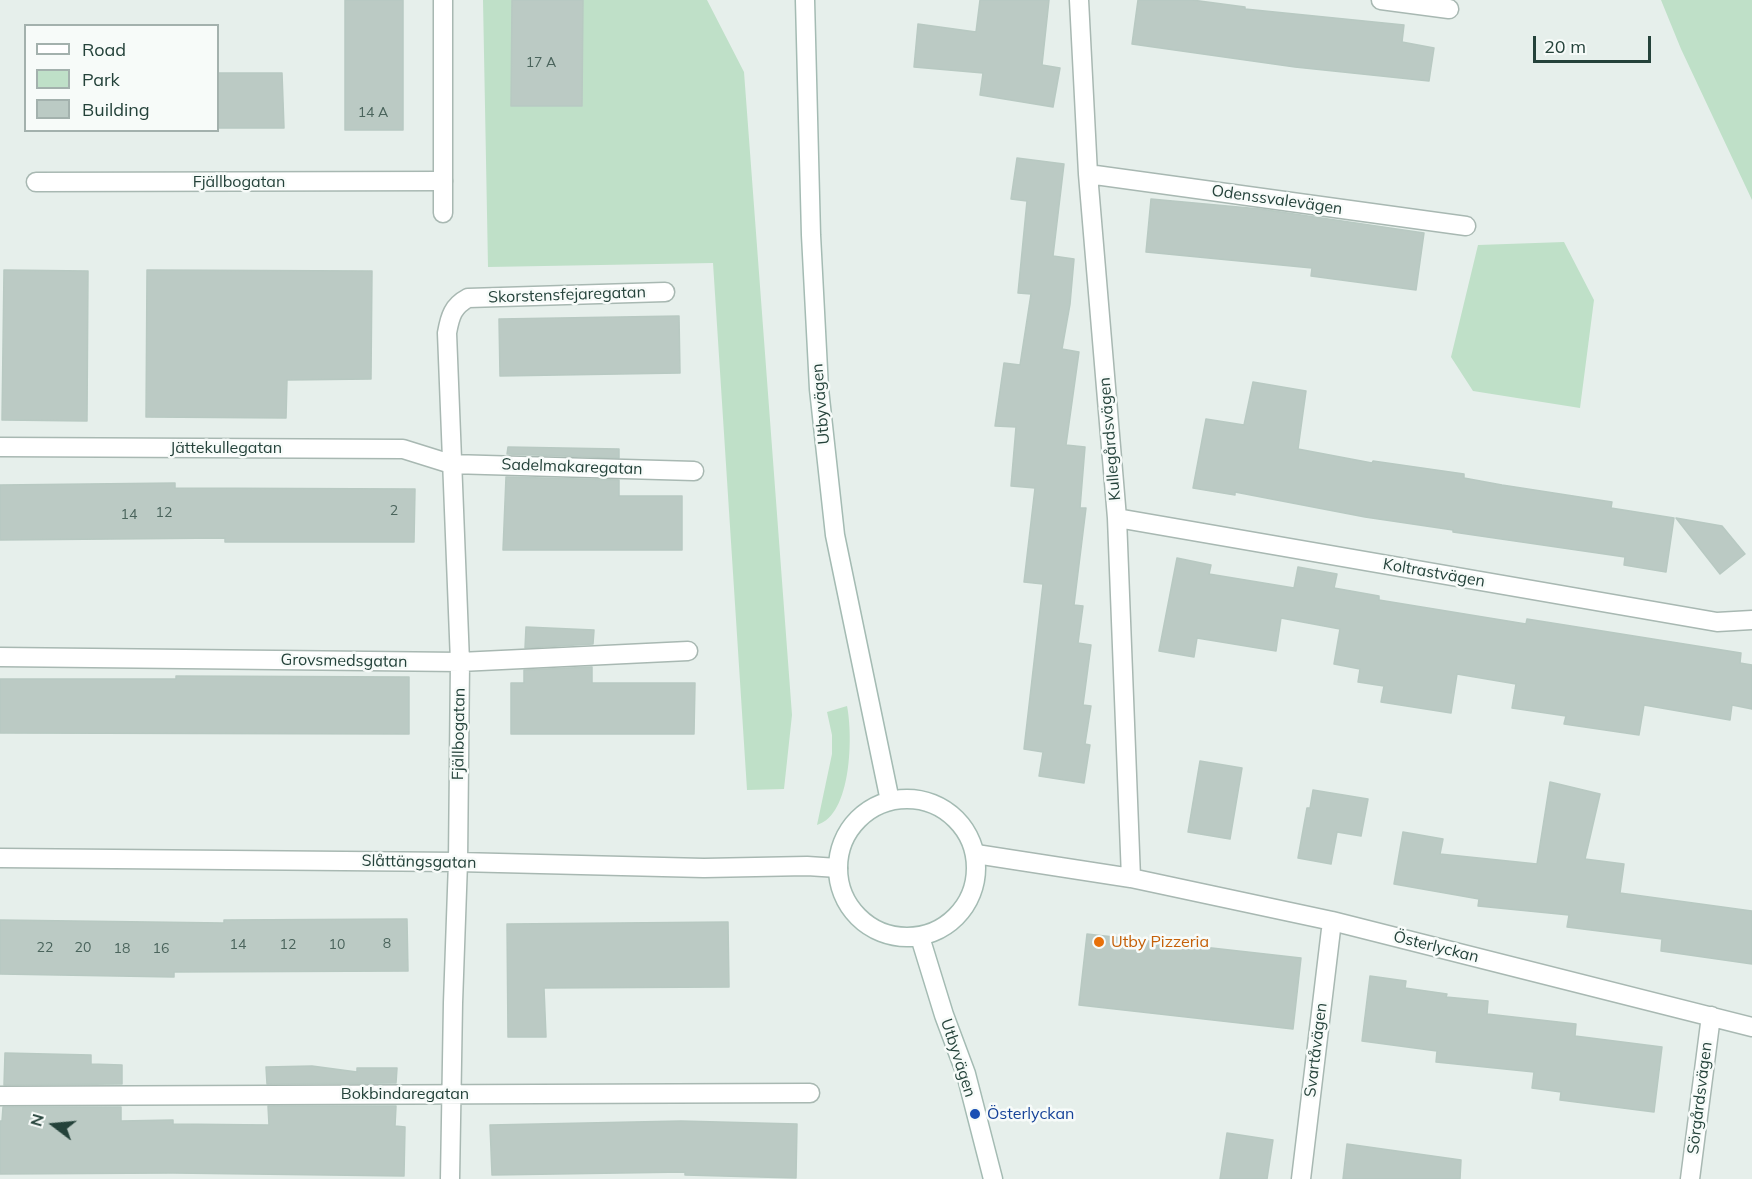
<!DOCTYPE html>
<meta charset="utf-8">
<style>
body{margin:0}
#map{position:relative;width:1752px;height:1179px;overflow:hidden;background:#e6efeb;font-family:Mulish,sans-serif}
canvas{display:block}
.legend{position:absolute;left:24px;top:24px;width:195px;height:108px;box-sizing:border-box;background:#f7fbf9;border:2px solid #a3b1ad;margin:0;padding:8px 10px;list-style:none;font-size:18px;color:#24423a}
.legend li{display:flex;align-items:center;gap:12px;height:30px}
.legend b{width:30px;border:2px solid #a3b1ad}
.north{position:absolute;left:24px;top:1095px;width:60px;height:60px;-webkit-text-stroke:4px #f7fbf9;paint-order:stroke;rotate:286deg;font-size:16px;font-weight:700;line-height:24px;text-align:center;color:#24423a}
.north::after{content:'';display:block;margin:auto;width:21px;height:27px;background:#24423a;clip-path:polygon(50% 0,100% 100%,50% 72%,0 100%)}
.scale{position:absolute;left:1533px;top:36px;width:118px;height:27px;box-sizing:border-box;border:3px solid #24423a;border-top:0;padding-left:8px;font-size:18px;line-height:21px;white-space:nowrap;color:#24423a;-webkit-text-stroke:4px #f7fbf9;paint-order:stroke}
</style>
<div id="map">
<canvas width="1752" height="1179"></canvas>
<ul class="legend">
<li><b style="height:8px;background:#fff"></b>Road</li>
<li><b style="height:16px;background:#bfe0c8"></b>Park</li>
<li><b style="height:16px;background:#bbcac4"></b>Building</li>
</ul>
<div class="north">N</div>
<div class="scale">20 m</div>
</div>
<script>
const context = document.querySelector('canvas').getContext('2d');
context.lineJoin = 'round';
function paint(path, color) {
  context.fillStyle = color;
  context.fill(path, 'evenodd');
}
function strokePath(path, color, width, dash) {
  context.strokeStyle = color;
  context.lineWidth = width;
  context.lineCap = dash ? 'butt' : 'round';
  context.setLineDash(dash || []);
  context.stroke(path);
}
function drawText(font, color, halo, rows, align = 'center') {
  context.font = font + ' Mulish,sans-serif';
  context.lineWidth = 5;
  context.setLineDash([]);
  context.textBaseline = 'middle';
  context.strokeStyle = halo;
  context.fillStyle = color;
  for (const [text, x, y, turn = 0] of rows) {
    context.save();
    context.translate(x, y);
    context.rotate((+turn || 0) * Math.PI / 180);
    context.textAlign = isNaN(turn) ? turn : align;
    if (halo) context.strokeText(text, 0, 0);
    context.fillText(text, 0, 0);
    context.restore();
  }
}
paint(new Path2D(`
 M483,0h224l37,72 48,643 -8,74 -37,1 -34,-527 -225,4z
 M1661,0h91v200l-71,-151z
 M1564,242l30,58 -14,108 -107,-17 -22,-34 27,-112z
 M847,706c6,29 5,109 -30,119l15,-71v-19l-5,-23z`), '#bfe0c8');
const building = new Path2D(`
 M345,0h58v130h-58z
 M512,0h71l-1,106h-71z
 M980,0h69l-7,65 18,3 -7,39 -73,-12 3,-22 -69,-6 4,-43 58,8z
 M1138,0h54l53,7v2l159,16 -2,17 32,6 -5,33 -134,-14 -163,-23z
 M218,73h64l2,55h-66z
 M1017,158l47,6 -11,92 21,3 -4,45 -8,45 17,3 -13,93 19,2 -5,61h6l-12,97 9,1 -5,37 13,2 -8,60 8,1 -6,38 5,1 -6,38 -45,-7 4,-24 -19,-3 19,-165 -19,-2 11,-94 -24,-2 5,-59 -21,-1 9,-63 16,2 11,-71 -13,-1 9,-92 -16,-2z
 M1151,199l109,10 164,24 -8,57 -105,-14 1,-8 -166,-16z
 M4,270l84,1 -1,150 -85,-1z
 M147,270l225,1 -1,108 -84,1 -1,38 -140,-1z
 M679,316l1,57 -180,3 -1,-57z
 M1253,382l53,9 -8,58 74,14 1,-2 91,13v4l38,7 110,17 -1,6 63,10 -8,54 -42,-7 1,-8 -172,-25v-2l-88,-13 -130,-25v3l-42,-7 13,-69 38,6z
 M508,447l111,2v9l-112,-4z
 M506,477l113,3v16h63v54h-179z
 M175,483v5l240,1 -1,53h-189v-4l-225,2v-55z
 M1676,518l46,8 23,28 -25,20z
 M1177,558l34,7 -2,9 85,14 4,-21 39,7 -3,14 45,8v4l147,24 1,-5 214,34 -1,10 12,2v44l-20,-4 -2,15 -86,-15 -5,30 -75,-11 2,-8 -54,-8 4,-24 -59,-10 -6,39 -70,-11 3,-16 -26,-4 2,-13 -26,-5 6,-35 -59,-11 -5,33 -79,-13 -3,19 -35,-6z
 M526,627l68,3 -1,14 -68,4z
 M592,667v16h103l-1,51h-183v-51h13v-13z
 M176,676l233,1v57l-409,-1v-54h176z
 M1200,761l42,7 -12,71 -42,-7z
 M1550,782l50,12 -15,65 39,5 -4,29 132,18v53l-91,-13 1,-12 -95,-12 2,-12 -91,-9 1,-7 -85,-15 9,-52 40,7 -3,15 97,10z
 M1313,790l55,9 -7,37 -24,-4 -6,32 -33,-6 9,-50h3z
 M407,919l1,52 -234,1v5l-174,-3v-54l224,3v-3z
 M728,922l1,65 -185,1 2,49h-38l-1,-113z
 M1087,934l214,24 -8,71 -214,-24z
 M1370,976l36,5 -1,7 42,6 -1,3 42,4 -1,13 89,10 -1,12 87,11 -8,65 -94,-12 1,-8 -29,-4 2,-16 -98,-10 1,-11 -75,-10z
 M5,1053l86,2v9l31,1v19l-118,1z
 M312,1066l45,6v-4h40l-1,15 -129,1 -1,-17z
 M268,1106h128l-1,20 10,1 -1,49 -231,-3 -173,1v-53h2l1,-14h118v14l52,-1v4l96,1z
 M681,1121l116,3 -1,54 -111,-3v-3l-193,3 -2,-50z
 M1227,1133l46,7 -6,39h-47z
 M1347,1144l114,16 -1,19h-117z`);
paint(building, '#bbcac4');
strokePath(building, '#b8c9c2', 1.5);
const lane = new Path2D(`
 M36,182l407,-1`);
const street = new Path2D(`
 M443,0v213
 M1079,0l9,174 29,344 14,360
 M1381,0l68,9
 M1088,174l378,52
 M0,447l403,2 48,15 243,7
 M1117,518l600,104 35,-2
 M0,657l460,5 228,-11
 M976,854l155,24 201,43 420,106
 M0,858l458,4 246,6 103,-2 31,2
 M0,1096l810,-3
 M450,1179l3,-176 5,-141 2,-200 -13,-329c3,-17 6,-27 21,-35l197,-6
 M1301,1179l31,-258
 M1690,1179l21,-163`);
const secondary = new Path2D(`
 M805,0l6,235 8,154 16,146 55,266
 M838 868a69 69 0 1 1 138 0a69 69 0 1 1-138 0Z
 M920,937l24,78 22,59 27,105`);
strokePath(lane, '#a8b8b2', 21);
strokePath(street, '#a8b8b2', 21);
strokePath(secondary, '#a4bbb3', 21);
strokePath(lane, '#fff', 18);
strokePath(street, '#fff', 18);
strokePath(secondary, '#fff', 18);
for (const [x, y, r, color] of [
 [1099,942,6,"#e8710a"],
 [975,1114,6,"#1a4fb4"]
]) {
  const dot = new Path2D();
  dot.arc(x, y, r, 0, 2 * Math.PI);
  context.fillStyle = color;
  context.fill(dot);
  strokePath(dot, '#f7fbf9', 2);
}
drawText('14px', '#4a645c', null, [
 ["17 A",541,63],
 ["14 A",373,113],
 ["2",394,511],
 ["12",164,513],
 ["14",129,515],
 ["8",387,944],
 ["14",238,945],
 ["12",288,945],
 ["10",337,945],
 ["22",45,948],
 ["20",83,948],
 ["18",122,949],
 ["16",161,949]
]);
drawText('16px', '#24423a', '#f7fbf9', [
 ["Fjällbogatan",239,182],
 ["Odenssvalevägen",1277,200,8],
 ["Skorstensfejaregatan",567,295,-2],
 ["Utbyvägen",821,404,-95],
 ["Kullegårdsvägen",1110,439,-95],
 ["Jättekullegatan",226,448],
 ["Sadelmakaregatan",572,467,2],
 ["Koltrastvägen",1434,573,10],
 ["Grovsmedsgatan",344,661,1],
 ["Fjällbogatan",459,734,-89],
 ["Slåttängsgatan",419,862,1],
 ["Österlyckan",1436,947,14],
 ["Svartåvägen",1316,1050,-83],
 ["Utbyvägen",958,1058,72],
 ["Bokbindaregatan",405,1094],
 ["Sörgårdsvägen",1700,1098,-83]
]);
drawText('16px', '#c56008', '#f7fbf9', [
 ["Utby Pizzeria",1111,942]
], 'left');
drawText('16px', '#164399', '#f7fbf9', [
 ["Österlyckan",987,1114]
], 'left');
</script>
